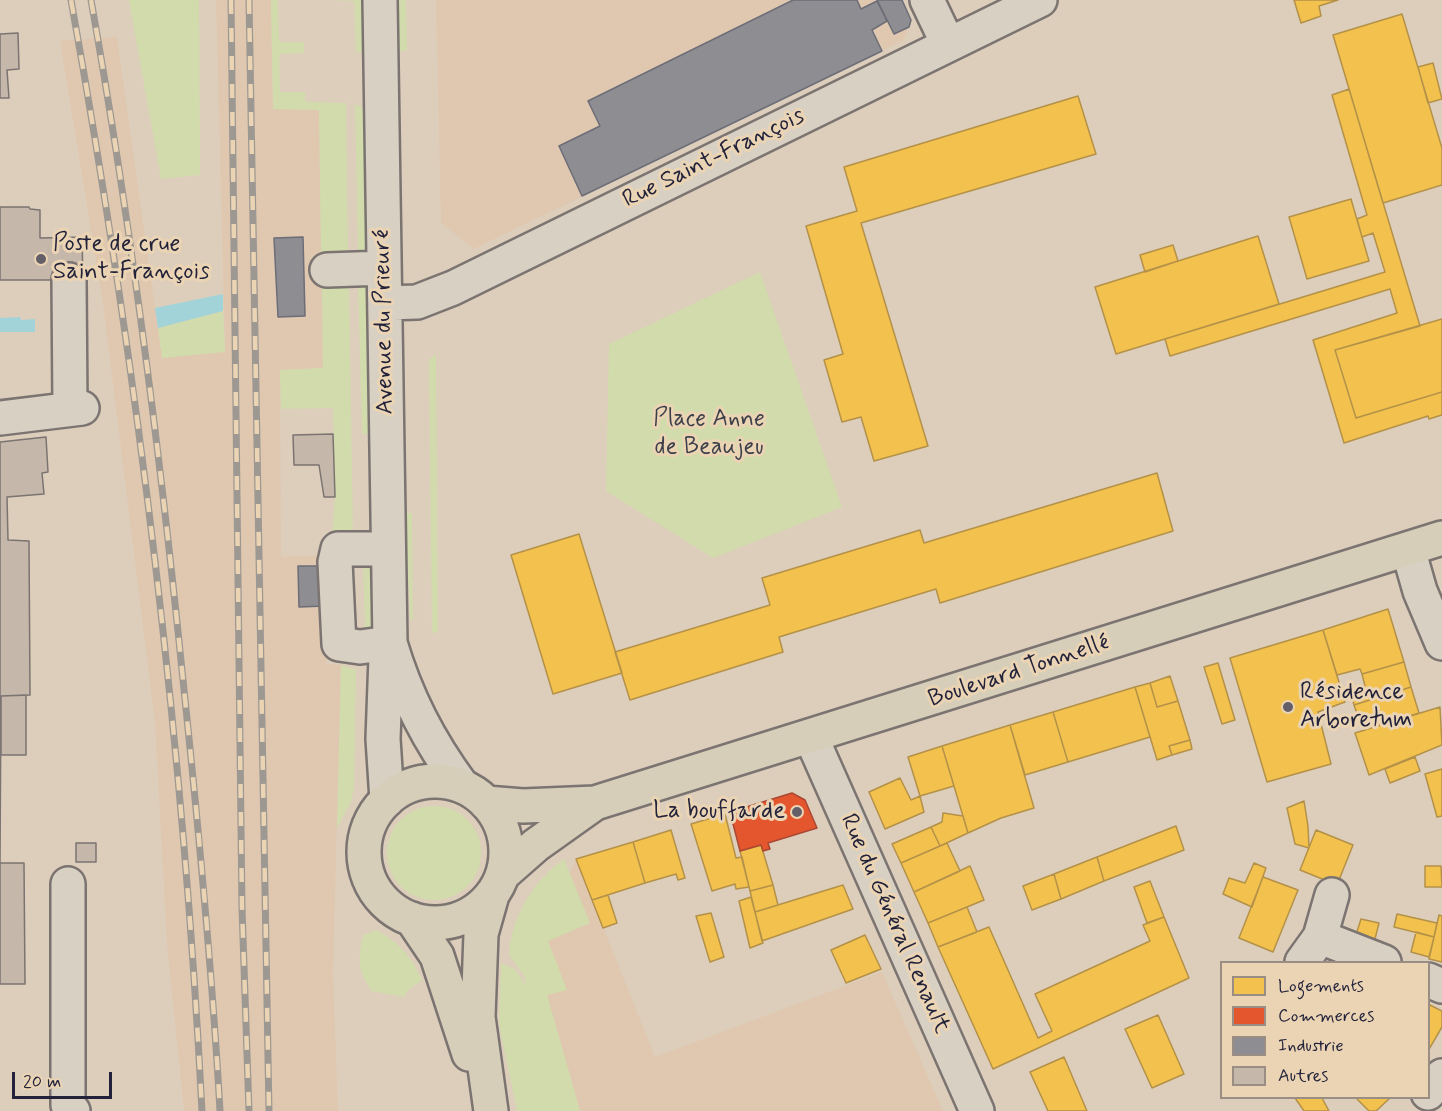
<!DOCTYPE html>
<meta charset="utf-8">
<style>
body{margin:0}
#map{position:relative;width:1442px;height:1111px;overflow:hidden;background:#ddcebc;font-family:Mynerve,sans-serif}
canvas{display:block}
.legend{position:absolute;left:1220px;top:961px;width:210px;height:138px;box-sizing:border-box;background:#ead4b3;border:2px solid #9a8d83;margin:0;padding:8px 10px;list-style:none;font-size:18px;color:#22223b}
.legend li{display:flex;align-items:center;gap:12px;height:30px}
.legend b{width:30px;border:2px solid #9a8d83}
.scale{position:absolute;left:12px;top:1072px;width:100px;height:27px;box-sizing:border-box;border:3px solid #22223b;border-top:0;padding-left:8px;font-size:18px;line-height:21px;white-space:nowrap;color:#22223b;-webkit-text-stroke:4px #ead4b3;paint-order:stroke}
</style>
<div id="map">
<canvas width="1442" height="1111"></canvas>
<ul class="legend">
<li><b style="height:16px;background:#f2c14e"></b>Logements</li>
<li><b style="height:16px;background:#e4572e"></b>Commerces</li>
<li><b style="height:16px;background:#8d8d92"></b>Industrie</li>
<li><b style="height:16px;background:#c5b7aa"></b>Autres</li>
</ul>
<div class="scale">20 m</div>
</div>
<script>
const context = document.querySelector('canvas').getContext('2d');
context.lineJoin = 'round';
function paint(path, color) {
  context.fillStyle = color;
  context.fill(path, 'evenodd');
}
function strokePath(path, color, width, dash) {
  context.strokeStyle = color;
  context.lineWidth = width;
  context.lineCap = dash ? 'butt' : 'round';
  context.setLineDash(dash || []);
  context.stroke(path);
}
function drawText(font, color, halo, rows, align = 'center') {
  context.font = font + ' Mynerve,sans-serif';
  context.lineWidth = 6;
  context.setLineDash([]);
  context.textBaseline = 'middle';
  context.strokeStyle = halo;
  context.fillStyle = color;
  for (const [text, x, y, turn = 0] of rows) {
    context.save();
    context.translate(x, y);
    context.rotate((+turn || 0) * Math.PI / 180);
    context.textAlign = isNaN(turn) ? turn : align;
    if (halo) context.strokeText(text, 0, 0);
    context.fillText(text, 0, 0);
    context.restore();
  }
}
paint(new Path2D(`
 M216,0h55l2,109 46,1 4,258 -43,2 1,187 46,-2 1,95 -2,14 15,1 -8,309 5,137h-154l-17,-167 -12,-221 -52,-419 -43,-263 57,-4 45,321 63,-7z
 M436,0h466l9,20 -7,20 -430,209 -33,-26z
 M576,859l79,198 227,-85 61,139h-363l-33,-116 -9,-45z`), '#dfc8af');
paint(new Path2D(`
 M129,0h70l1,175 -39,4z
 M271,0h7l1,42h25v11l-25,1 1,38h25v10l41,1 2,149 -27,1 -2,-143 -46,-1z
 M328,0h35l1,52h-8l-2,-51z
 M396,0h10l1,51h-10z
 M355,104l7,3 3,10 3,134h-10z
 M760,272l82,235 -129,51 -107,-67 3,-147z
 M358,284h10l3,150h-9z
 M349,285l4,250h-21l3,-38 -2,-89 -52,1 -1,-39 43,-2 -1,-82z
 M223,311l2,41 -63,6 -4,-30z
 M436,354l2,278 -6,1 -3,-273z
 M405,513h7l1,106h-3z
 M363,561h10l2,70 -10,1z
 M341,665l15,5 -2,117 -3,15 -14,26z
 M387 853a47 47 0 1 1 94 0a47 47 0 1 1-94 0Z
 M564,859l26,64 -42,18 19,49 -20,5 33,116h-63l-18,-87 2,-61 15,7 10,16 -2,-11 -15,-20c3,-39 23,-73 55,-96z
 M376,930c24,13 35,26 46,50l-15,11 -3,6 -32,-6c-15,-20 -14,-32 -9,-56z`), '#d1dbab');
paint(new Path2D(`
 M223,294v17l-65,17 -3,-20z
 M20,317l1,3 14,-1v13h-35v-14z`), '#a1d3d9');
const homes = new Path2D(`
 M1294,0h44l-19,6 2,10 -20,7z
 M1402,14l40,134v37l-59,18 -50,-168z
 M1433,63l9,36 -14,4 -10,-36z
 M1349,89l71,237 -85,24 21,68 86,-26v23l-13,4 -1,-3 -84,27 -31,-103 84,-27 -7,-24 -220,67 -5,-17 220,-67 -12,-39 -11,4 -5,-18 10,-4 -35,-120z
 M1078,96l18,58 -235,69 67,223 -54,15 -13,-44 -19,5 -18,-62 19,-6 -37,-128 51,-15 -13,-44z
 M1351,199l18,62 -62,18 -18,-62z
 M1258,236l21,68 -163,50 -21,-67z
 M1173,245l5,16 -33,11 -5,-17z
 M1442,319v73l-86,26 -21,-68z
 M1157,473l16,58 -233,72 -4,-14 -157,48 4,15 -153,48 -15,-48 155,-47 -8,-27 158,-48 4,13z
 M579,534l43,139 -69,21 -42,-139z
 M1388,609l16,53 -42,12 -2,-5 -23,6 -14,-45z
 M1323,630l22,72 -27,10 13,52 -64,18 -37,-124z
 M1404,662l7,25 -57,18 -4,-14 15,-5 -3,-12z
 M1218,663l17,57 -13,4 -18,-57z
 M1170,676l8,25 -21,6 -7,-24z
 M1150,683l7,24 21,-6 12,39 -21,6 3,9 -15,5 -22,-73z
 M1135,687l15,50 -82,25 -15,-50z
 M1411,687l8,26 -42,13 -4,-12 -14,5 -5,-14z
 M1440,707l2,38 -73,30 -14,-42z
 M1053,712l15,50 -43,13 -15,-50z
 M1010,725l24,83 -33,10 -33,15 -26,-87z
 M1190,740l2,9 -20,6 -3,-9z
 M942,746l12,40 -34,10 -12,-39z
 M1415,757l5,14 -30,12 -5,-14z
 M1442,769v47l-5,1 -12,-43z
 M900,778l11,22 9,-4 4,16 -39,17 -16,-37z
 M1304,801l4,25 1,22 -14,-4 -8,-36z
 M943,813l20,3 5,17 -28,13 -9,-19 11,-5z
 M725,814l11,44 6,-1 7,30 -13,2 -1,-5 -23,7 -21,-67z
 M1176,826l8,24 -80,31 -7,-24z
 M931,827l9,19 -39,17 -9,-19z
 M671,830l14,48 -7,2 -2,-6 -31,9 -12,-41z
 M1316,830l37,15 -16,40 -37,-15z
 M633,842l12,41 -53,17 -16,-41z
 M947,843l13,28 -46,21 -13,-29z
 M761,845l12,40 -23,6 -10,-40z
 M1097,857l7,24 -43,18 -7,-25z
 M1254,863l12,5 -14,39 -29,-13 6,-16 16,5z
 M970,866l14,34 -56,23 -14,-31z
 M1425,866h16l1,21h-17z
 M1054,874l7,25 -29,11 -9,-24z
 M1263,877l35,13 -25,62 -34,-14z
 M1150,881l14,36 -17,6 -13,-36z
 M773,885l5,20 -23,7 -5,-21z
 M843,885l10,24 -91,32 -7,-29z
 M608,895l9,28 -14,5 -11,-28z
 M751,897l12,46 -13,5 -11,-47z
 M967,907l10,25 -39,15 -10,-24z
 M711,913l13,44 -14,5 -14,-46z
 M1397,914l40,9 -3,14 -40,-10z
 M1439,915l3,1v46l-13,-3z
 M1164,917l25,61 -196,91 -55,-122 51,-20 49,111 14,-7 -17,-37 115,-53 -7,-16z
 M1361,919l18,4 -5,20 -21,1z
 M1416,932l18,5 -5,20 -18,-5z
 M865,935l16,34 -35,14 -15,-33z
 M1428,1004l14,7v16l-14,24z
 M1158,1015l26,59 -32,14 -27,-59z
 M1064,1057l23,54h-39l-18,-39z
 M1295,1098h27l7,13h-25z
 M1356,1098h34l-14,13h-7z`);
paint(homes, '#f2c14e');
strokePath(homes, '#b49148', 1.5);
const shops = new Path2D(`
 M792,793l13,7 12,28 -49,15 2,6 -7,2 -2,-6 -21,6 -10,-39z`);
paint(shops, '#e4572e');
strokePath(shops, '#aa4732', 1.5);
const industry = new Path2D(`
 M793,0h64l4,9 16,-8 10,20 -15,9 10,21 -300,145 -23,-50 41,-20 -12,-25z
 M877,0h25l9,20 -2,7 -15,7z
 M303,237l2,79 -27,1 -4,-79z
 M298,566h26l1,40 -26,1z`);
paint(industry, '#8d8d92');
strokePath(industry, '#6d6d78', 1.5);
const building = new Path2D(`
 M18,33l1,36 -12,1 2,28h-9v-64z
 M0,207h29l1,2 10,1v28l42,-1 1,43h-83z
 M333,434l2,63h-11l-5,-32h-25l-1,-30z
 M46,437l2,35 -6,1 2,21 -37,3 1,43 21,1 1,154 -29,1 -1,167v-421z
 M26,695v60h-25v-59z
 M76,843h20v19h-20z
 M0,863h24l1,121h-25z`);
paint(building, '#c5b7aa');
strokePath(building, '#7b7471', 1.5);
const minor = new Path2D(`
 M380,0l10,643c16,54 39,98 72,143
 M927,0l21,44
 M327,270l57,-2
 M69,280l1,129
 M385,303l32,-1 36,-14 587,-288
 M0,418l82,-10
 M388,549h-50l-3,13 4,82 21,3 30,-4
 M1408,549l12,42 22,52
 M386,657l-3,82 4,61
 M811,737l166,374
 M68,884v221l5,6
 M1320,937l64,25
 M1302,962l18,-25 12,-42
 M1428,980l14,6
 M1428,1093l14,-17`);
const major = new Path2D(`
 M364 852a71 71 0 1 1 142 0a71 71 0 1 1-142 0Z
 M486,803l37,3 72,-3 847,-265
 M503,874l33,-29 59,-42
 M412,919l25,37 32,98
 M491,1111l-13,-94 3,-83 11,-39`);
strokePath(minor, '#7b7471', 38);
strokePath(major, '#7b7471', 38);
strokePath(minor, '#d9d0c4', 33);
strokePath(major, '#d7ceb9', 33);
const rail = new Path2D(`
 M71,0c66,367 112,739 131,1111
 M91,0c40,225 69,452 92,680 15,143 29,287 37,431
 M231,0l11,908 7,203
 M249,0l20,1111`);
strokePath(rail, '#9e9892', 7);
strokePath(rail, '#ead4b3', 4.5, [14]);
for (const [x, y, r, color] of [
 [41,259,6,"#635e68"],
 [1288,707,6,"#635e68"],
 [797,812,6,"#635e68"]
]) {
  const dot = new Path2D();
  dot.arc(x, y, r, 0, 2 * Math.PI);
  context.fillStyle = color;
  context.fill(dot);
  strokePath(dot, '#ead4b3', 2);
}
drawText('24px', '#22223b', '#ead4b3', [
 ["Rue Saint-François",714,159,-26],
 ["Avenue du Prieuré",385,322,-91],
 ["Boulevard Tonnellé",1019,672,-18],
 ["Rue du Général Renault",894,924,66]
]);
drawText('24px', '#22223b', '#ead4b3', [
 ["Poste de crue",53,245],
 ["Saint-François",53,273],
 ["Résidence",1300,693],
 ["Arboretum",1300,721],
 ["La bouffarde",785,812,"right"]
], 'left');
drawText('24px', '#3b3f4a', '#ead4b3', [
 ["Place Anne",709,420],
 ["de Beaujeu",709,448]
]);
</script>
